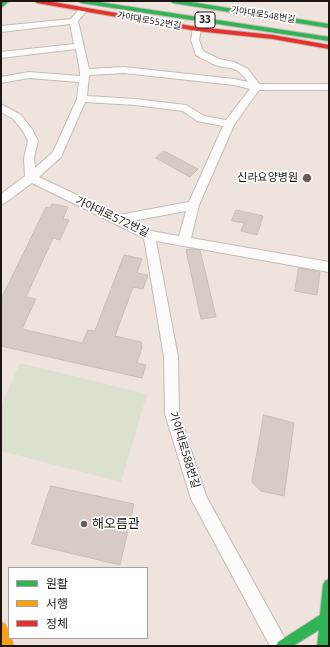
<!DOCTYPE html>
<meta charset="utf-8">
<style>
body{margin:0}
#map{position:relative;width:330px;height:647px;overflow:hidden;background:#eee3dd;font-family:"Open Sans","Noto Sans KR",sans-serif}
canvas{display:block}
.frame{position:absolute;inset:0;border:2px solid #1c1512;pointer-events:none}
.legend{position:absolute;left:8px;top:567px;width:140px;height:72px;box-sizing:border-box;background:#fff;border:1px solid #a4a1a0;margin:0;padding:5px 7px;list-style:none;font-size:12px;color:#1c1512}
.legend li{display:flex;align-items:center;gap:8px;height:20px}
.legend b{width:20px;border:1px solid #a4a1a0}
</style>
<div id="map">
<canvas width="330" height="647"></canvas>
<div class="frame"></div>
<ul class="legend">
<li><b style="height:5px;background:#30b455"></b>원활</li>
<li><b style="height:5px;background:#ff9f0a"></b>서행</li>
<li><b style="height:5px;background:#e5322d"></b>정체</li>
</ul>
</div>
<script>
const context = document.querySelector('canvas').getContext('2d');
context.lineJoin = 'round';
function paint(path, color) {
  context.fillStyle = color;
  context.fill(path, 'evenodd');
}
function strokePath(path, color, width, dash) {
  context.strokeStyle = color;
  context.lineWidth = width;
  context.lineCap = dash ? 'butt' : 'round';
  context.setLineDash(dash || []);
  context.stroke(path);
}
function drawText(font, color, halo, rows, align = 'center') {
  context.font = font + ' "Open Sans","Noto Sans KR",sans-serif';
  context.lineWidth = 3.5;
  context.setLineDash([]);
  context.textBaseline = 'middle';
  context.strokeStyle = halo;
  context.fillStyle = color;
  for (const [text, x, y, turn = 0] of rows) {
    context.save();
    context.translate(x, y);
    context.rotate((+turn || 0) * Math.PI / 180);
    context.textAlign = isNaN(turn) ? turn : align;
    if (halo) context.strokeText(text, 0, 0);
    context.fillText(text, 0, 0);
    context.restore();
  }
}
paint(new Path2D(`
 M20,363l127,31 -26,88 -120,-31v-45z`), '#dce0ce');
const building = new Path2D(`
 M164,151l34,18 -8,8 -34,-19z
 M52,204l16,3 -5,12 6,1 -9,20 -7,-2 -27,59 10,2 -14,30 60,14 6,-13 7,1 29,-76 18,4 -5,14 11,2 -5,14 -10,-2 -18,49 26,6 1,5 -5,16 9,2 -4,13 -141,-32v-47l45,-92 4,1z
 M236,210l27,6 -6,19 -16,-4 3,-8 -12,-2z
 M193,249l7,1 16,67 -15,2 -15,-69z
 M299,268l21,4 -3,23 -22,-4z
 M264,415l30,8 -10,73 -23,-5 -9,-9z
 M51,486l83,18 -14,61 -88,-21z`);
paint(building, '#d8cac5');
strokePath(building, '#c6beb9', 1);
const street = new Path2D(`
 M83,7l4,3 -9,11 11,48 35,-2 110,12 14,3c-13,-19 -18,-11 -35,-18 -6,-3 -12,-6 -17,-9l-5,-15 2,-11 4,-3 4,3 -2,11 4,11 16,8 15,3 14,7 11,15h70v6h-70l-25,35 -35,80 -8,33 138,24v10l-173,-31 22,116 1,57 27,82 83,150h-19l-79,-147 -26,-85 -1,-57 -20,-119 -112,-55 -27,20 -4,1v-10l24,-18 -1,-18 4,-17 -5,-10 -10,-12 -12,-7v-8l20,11 11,14 6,12 -4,17 1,10 18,-16 24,-53 2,-17 -50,-4 -28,5v-6l28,-5 51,4v-4l-4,-23 -75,9v-6l73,-8 -4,-20 -69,8v-6l70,-7 9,-11zM124,73l110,12 16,4 -24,31 -22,-4 -18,-11 -51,-6 -48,-3 2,-21zM85,102l50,3 48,6 14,10 26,5 -34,76 -70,13 -80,-38 22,-20zM186,211l-7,25 -28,-5 -19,-10z`);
const fast = new Path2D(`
 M3,1h6l-8,7v-5z
 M78,1h14l237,36v4l-248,-38z
 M170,1h14l145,23v4l-156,-25z
 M329,579v67h-12l2,-16 -26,16h-17l2,-4 42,-27 3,-30 2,-4z`);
const slow = new Path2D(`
 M1,622l4,2 4,9v5h2l3,8h-12z`);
const jam = new Path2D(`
 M34,1h13l150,26 76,8 56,10v4l-56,-10 -76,-8 -160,-28z`);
strokePath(street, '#c4bcb8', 2);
strokePath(fast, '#c4bcb8', 2);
strokePath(slow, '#c4bcb8', 2);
strokePath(jam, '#c4bcb8', 2);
paint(street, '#fcfbfa');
paint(fast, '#30b455');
paint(slow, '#ff9f0a');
paint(jam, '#e5322d');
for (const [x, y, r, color] of [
 [307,178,5,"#665d59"],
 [84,524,4,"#665d59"]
]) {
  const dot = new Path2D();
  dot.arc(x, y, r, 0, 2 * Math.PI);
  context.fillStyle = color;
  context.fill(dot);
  strokePath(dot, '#fff', 1.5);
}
drawText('9px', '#1c1512', '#fff', [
 ["가야대로548번길",263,15,9],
 ["가야대로552번길",149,21,10]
]);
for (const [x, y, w] of [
 [205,20,20]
]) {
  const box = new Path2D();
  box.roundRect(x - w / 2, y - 8, w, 16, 3);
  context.fillStyle = '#fff';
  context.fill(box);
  strokePath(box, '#1c1512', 1);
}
drawText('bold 10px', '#1c1512', null, [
 ["33",205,20]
]);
drawText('11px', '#1c1512', '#fff', [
 ["신라요양병원",298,178]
], 'right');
drawText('11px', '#1c1512', '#fff', [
 ["가야대로572번길",112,217,25],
 ["가야대로588번길",184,450,73]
]);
drawText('13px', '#1c1512', '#fff', [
 ["해오름관",92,524]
], 'left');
</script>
